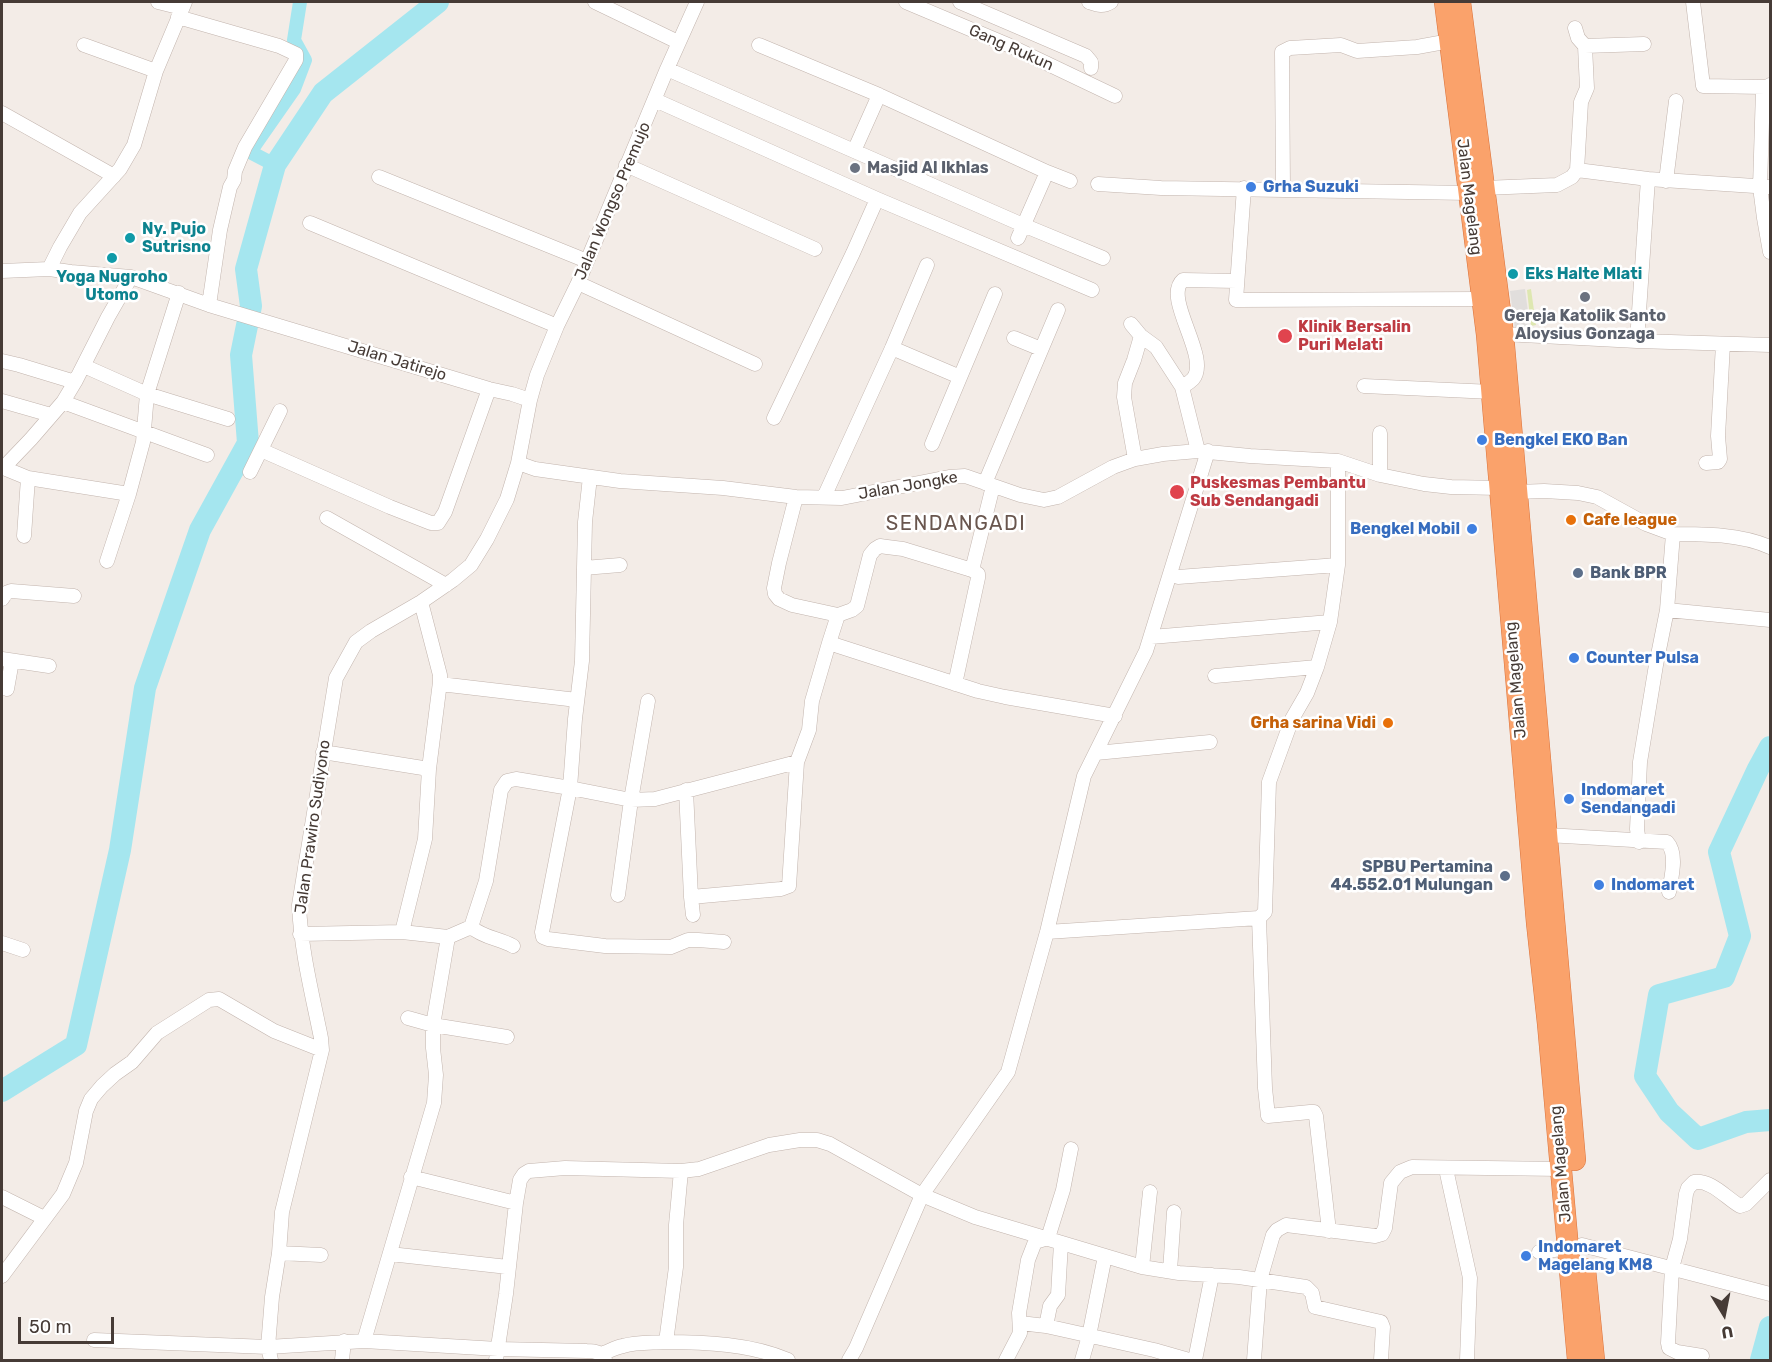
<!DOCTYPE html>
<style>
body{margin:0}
#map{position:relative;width:1772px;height:1362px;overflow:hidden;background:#f3ece7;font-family:Rubik,sans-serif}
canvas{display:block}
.frame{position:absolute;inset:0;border:3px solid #463b36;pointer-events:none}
.north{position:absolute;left:1694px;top:1284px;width:60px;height:60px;-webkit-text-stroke:4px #fff;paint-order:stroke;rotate:170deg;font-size:16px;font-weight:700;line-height:24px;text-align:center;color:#463b36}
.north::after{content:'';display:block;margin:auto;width:21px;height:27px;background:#463b36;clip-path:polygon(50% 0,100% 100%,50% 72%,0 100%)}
.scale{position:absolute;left:18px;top:1317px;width:96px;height:27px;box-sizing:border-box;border:3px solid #463b36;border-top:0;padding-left:8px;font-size:18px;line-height:21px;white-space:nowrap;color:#463b36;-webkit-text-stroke:4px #fff;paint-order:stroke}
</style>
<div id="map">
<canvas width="1772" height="1362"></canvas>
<div class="frame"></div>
<div class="north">U</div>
<div class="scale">50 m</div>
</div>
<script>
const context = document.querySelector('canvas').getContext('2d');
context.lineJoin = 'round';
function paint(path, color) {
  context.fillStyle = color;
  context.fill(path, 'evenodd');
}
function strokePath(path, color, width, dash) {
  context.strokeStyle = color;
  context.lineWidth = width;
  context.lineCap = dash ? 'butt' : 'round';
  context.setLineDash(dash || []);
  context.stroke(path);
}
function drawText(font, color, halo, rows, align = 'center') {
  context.font = font + ' Rubik,sans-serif';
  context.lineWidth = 5;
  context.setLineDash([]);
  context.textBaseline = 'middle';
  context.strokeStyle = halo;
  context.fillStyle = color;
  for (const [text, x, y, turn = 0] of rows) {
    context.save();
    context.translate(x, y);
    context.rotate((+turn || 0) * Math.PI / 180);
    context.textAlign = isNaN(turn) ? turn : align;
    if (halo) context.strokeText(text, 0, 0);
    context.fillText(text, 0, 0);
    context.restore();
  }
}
paint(new Path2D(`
 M1531,289l5,36 -5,1 -4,-36z`), '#dee7b1');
paint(new Path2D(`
 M1525,289l5,38 -15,2 -5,-38z`), '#e1dedc');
strokePath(new Path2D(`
 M275,165l-25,-13 44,-63 11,-29 -11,-20 6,-38`), '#a5e6ef', 14);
strokePath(new Path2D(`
 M1770,747l-12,22 -39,83 21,84 -16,41 -65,18 -14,81 24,36 29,27 48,-17 24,-2
 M2,1091l74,-46 44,-195 25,-162 55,-158 48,-87 -7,-88 10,-49 -5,-37 29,-104 48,-72 115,-91
 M1761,1360l9,-33`), '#a5e6ef', 22);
const minor = new Path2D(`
 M158,2l24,6
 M595,2l83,40
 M906,2l102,43 107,51
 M960,2l126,54 5,6v6
 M1089,2c9,3 14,5 22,0
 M1693,2l10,84 62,1
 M178,17l101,29 17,8v6l-51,87 -10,24 -1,9 -4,7 -10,43 -11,75
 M1575,28l3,10 7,8 2,42 -6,14 -4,68 71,9
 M84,45l72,26
 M759,45l120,50 168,77 23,9
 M1585,46l59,-2
 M667,69l356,156 80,33
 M1770,85l-7,5 -3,97 4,31 6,34
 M655,100l222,99 215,91
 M2,113l112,63
 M854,151l25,-56
 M626,165l189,84
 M379,177l208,84
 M1666,181l10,-80
 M1098,184l63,4 308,5
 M1244,188l-8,112 246,-1
 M1484,188l73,-3 15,-8 5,-7
 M1283,189l-1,-137 8,-4 51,-3 16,6 60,-4 33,-6
 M310,223l247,103
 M1018,238l29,-66
 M49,269l11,-22 20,-34 40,-44 14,-24 22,-74 29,-69
 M2,271l47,-2 22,3 60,5 78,28 280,84 23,5 18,6
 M578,283l177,81
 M1131,324l10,12 15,11 26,40
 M1503,334l134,7 133,4
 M1014,338l27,11
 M1637,341l11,-162 122,8
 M892,348l68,29
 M2,361l17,4 56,17
 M84,366l63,28 81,25
 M1364,386l128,6
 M2,401l49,14
 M63,402l144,53
 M774,418l79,-165 24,-54
 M932,444l63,-150
 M261,450l129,57 41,16h7l7,-11 44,-123
 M1198,451l-16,-64c3,-2 8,-5 11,-8 18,-22 -31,-81 -10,-99l54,1
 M1135,459l-11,-62 1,-14 9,-23 7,-24
 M518,463l17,6 85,12 103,7 73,9 46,1 107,-21 16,-1 55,19 24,5 14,-3 55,-30 22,-8 28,-5 35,-3 52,5 88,5 42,14 44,9 27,3 49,1
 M1706,463l12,-1 2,-3 -2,-23 5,-92
 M250,472l30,-61
 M1380,475v-42
 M985,483l73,-173
 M1517,492l27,-1 34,2 19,4 49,27 27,10 -6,76 -11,55 -16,97 -3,67 2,13
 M129,494l14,-52 4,-48 32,-101
 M824,497l68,-149 35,-83
 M327,518l119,67
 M1673,534c32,0 67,0 97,13
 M24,536l4,-58
 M107,561l22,-67 -101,-16 -22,-9 3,-7 22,-23 32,-37 12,-20 33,-65 23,-40
 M584,568l36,-3
 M1178,577l160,-12
 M2,599l4,-6 5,-2 63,5
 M1667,610l103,10
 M838,615l14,-5 5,-4 13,-51 5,-6 5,-3 7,1 16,2 69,21 21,-84
 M1151,637l179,-15
 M829,643l149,48 27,6 110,19
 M2,659l47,7
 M1215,676l102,-9
 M440,684l137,16
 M955,684l23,-106v-4l-6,-4
 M7,689l5,-28
 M648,701l-17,99 24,-1 142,-37
 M323,752l106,17
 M1096,753l114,-11
 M686,790l5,107 2,18
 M1547,835l120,7c11,12 4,36 2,50
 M618,895l13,-95 -61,-12 -28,144 1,5 5,2 57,7 66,1 17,-7h10l26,2
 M691,897l90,-8 8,-3 8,-124 12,-32 3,-29 17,-58 9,-28 -46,-10 -13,-6 -4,-5 -1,-6 5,-25 17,-66
 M1259,918l6,170 3,28 42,-4h4l2,4 13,115
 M471,927c13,11 27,11 42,19
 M402,932l23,-93 4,-70 11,-87v-7l-19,-73
 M1047,932l212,-14 6,-6 4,-130 23,-63 15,-26 10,-26 13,-45 8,-57v-104
 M300,934l102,-2 46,5
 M2,943l21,7
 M408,1018l25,7 74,12
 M1446,1169l24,109 -3,82
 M411,1177l105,26
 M2,1197l42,21
 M1582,1245l188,49
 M1539,1252l30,-4
 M279,1253l42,2
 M390,1254l118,13
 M1142,1267l8,-75
 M1170,1271l4,-59
 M2,1276l61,-82 13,-31 10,-52 5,-12 11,-13 13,-12 17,-12 25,-29 52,-33 10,-1 55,32 48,19
 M1020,1323l26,3 108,24 35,10
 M1046,1326l4,-20 8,-11 3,-52
 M94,1340l174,7 96,-6 70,-238 2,-28 -3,-27v-23l15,-88 23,-10 15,-46 15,-91 6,-9 9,-2 54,9 5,-69 7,-58 3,-139 5,-45
 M364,1341l134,8 89,2c8,0 14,1 18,9
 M666,1342l10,-75v-42l5,-54
 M601,1354c7,-2 15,-7 22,-8 13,-4 28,-3 42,-4 40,0 86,2 123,18
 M1702,1356l-25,-4 -8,-4 -1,-5 4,-75 8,-29 6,-45 2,-6 6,-6c18,-2 32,16 46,24l6,-2 24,-24
 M271,1360l-3,-13 4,-50 7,-44 3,-41 40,-162 -1,-12c-9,-45 -20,-87 -22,-133l37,-227 20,-36 15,-11 50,-29 32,-22 18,-15 16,-26 20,-40 11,-36 12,-63 7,-25 20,-49 21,-43 89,-214 30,-67
 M342,1360l2,-19
 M496,1360l10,-66 10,-91 4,-23 4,-6 5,-3 36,-3 116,3 18,-2 70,-24 31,-5h17l13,4 92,51 53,22 167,50 37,6 60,4 67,10 6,6 3,14 66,15 2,5 -2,33
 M849,1360l7,-12 66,-153 86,-123 39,-140 37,-156 62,-125 62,-200
 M1006,1360l14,-27 -1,-20 9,-53 7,-18 13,-4 15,-48 8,-41
 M1082,1360l7,-24 16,-80
 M1195,1360l17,-85
 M1254,1360l6,-80 13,-45 4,-5 9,-5 89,11 7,-2 3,-6 6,-45 9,-11 12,-5 149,2`);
const highway = new Path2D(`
 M1445,2l42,333 50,588 11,101 30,336
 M1460,2l43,332 72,826
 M1585,1269l9,91`);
strokePath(minor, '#c2b4ad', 15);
strokePath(highway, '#da723b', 22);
strokePath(minor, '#fff', 14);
strokePath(highway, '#faa26b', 21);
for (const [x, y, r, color] of [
 [855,168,6,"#6b7280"],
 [1251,187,6,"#3f7fe0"],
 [130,238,6,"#0f9aa8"],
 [112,258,6,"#0f9aa8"],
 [1513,274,6,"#0f9aa8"],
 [1585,297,6,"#6b7280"],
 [1285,336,8,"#e0444e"],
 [1482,440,6,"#3f7fe0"],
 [1177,492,8,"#e0444e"],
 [1571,520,6,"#e8710a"],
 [1472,529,6,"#3f7fe0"],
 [1578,573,6,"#5c6f8a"],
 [1574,658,6,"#3f7fe0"],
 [1388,723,6,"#e8710a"],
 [1569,799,6,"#3f7fe0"],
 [1505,876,6,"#5c6f8a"],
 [1599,885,6,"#3f7fe0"],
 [1526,1256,6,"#3f7fe0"]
]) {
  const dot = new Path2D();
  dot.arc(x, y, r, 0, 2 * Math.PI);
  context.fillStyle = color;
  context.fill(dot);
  strokePath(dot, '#fff', 2);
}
drawText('16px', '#463b36', '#fff', [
 ["Gang Rukun",1011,48,24],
 ["Jalan Magelang",1469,197,83],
 ["Jalan Wongso Premujo",613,201,-67],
 ["Jalan Jatirejo",397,361,17],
 ["Jalan Jongke",908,486,-10],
 ["Jalan Magelang",1516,680,-95],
 ["Jalan Prawiro Sudiyono",313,827,-82],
 ["Jalan Magelang",1561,1164,-95]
]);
drawText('bold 16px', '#5b616d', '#fff', [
 ["Masjid Al Ikhlas",867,168],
 ["Gereja Katolik Santo",1585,316,"center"],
 ["Aloysius Gonzaga",1585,334,"center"]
], 'left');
drawText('bold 16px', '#366cbe', '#fff', [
 ["Grha Suzuki",1263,187],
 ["Bengkel EKO Ban",1494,440],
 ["Bengkel Mobil",1460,529,"right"],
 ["Counter Pulsa",1586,658],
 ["Indomaret",1581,790],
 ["Sendangadi",1581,808],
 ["Indomaret",1611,885],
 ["Indomaret",1538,1247],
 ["Magelang KM8",1538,1265]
], 'left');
drawText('bold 16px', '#0d838f', '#fff', [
 ["Ny. Pujo",142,229],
 ["Sutrisno",142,247],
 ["Eks Halte Mlati",1525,274],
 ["Yoga Nugroho",112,277,"center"],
 ["Utomo",112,295,"center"]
], 'left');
drawText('bold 16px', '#be3a42', '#fff', [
 ["Klinik Bersalin",1298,327],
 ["Puri Melati",1298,345],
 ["Puskesmas Pembantu",1190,483],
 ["Sub Sendangadi",1190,501]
], 'left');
drawText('bold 16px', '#c56008', '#fff', [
 ["Cafe league",1583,520],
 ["Grha sarina Vidi",1376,723,"right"]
], 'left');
drawText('bold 16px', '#4e5e75', '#fff', [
 ["Bank BPR",1590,573],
 ["SPBU Pertamina",1493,867,"right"],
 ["44.552.01 Mulungan",1493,885,"right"]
], 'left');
context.letterSpacing = '1.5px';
drawText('20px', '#69564e', '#fff', [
 ["SENDANGADI",956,524]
]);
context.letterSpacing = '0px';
</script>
